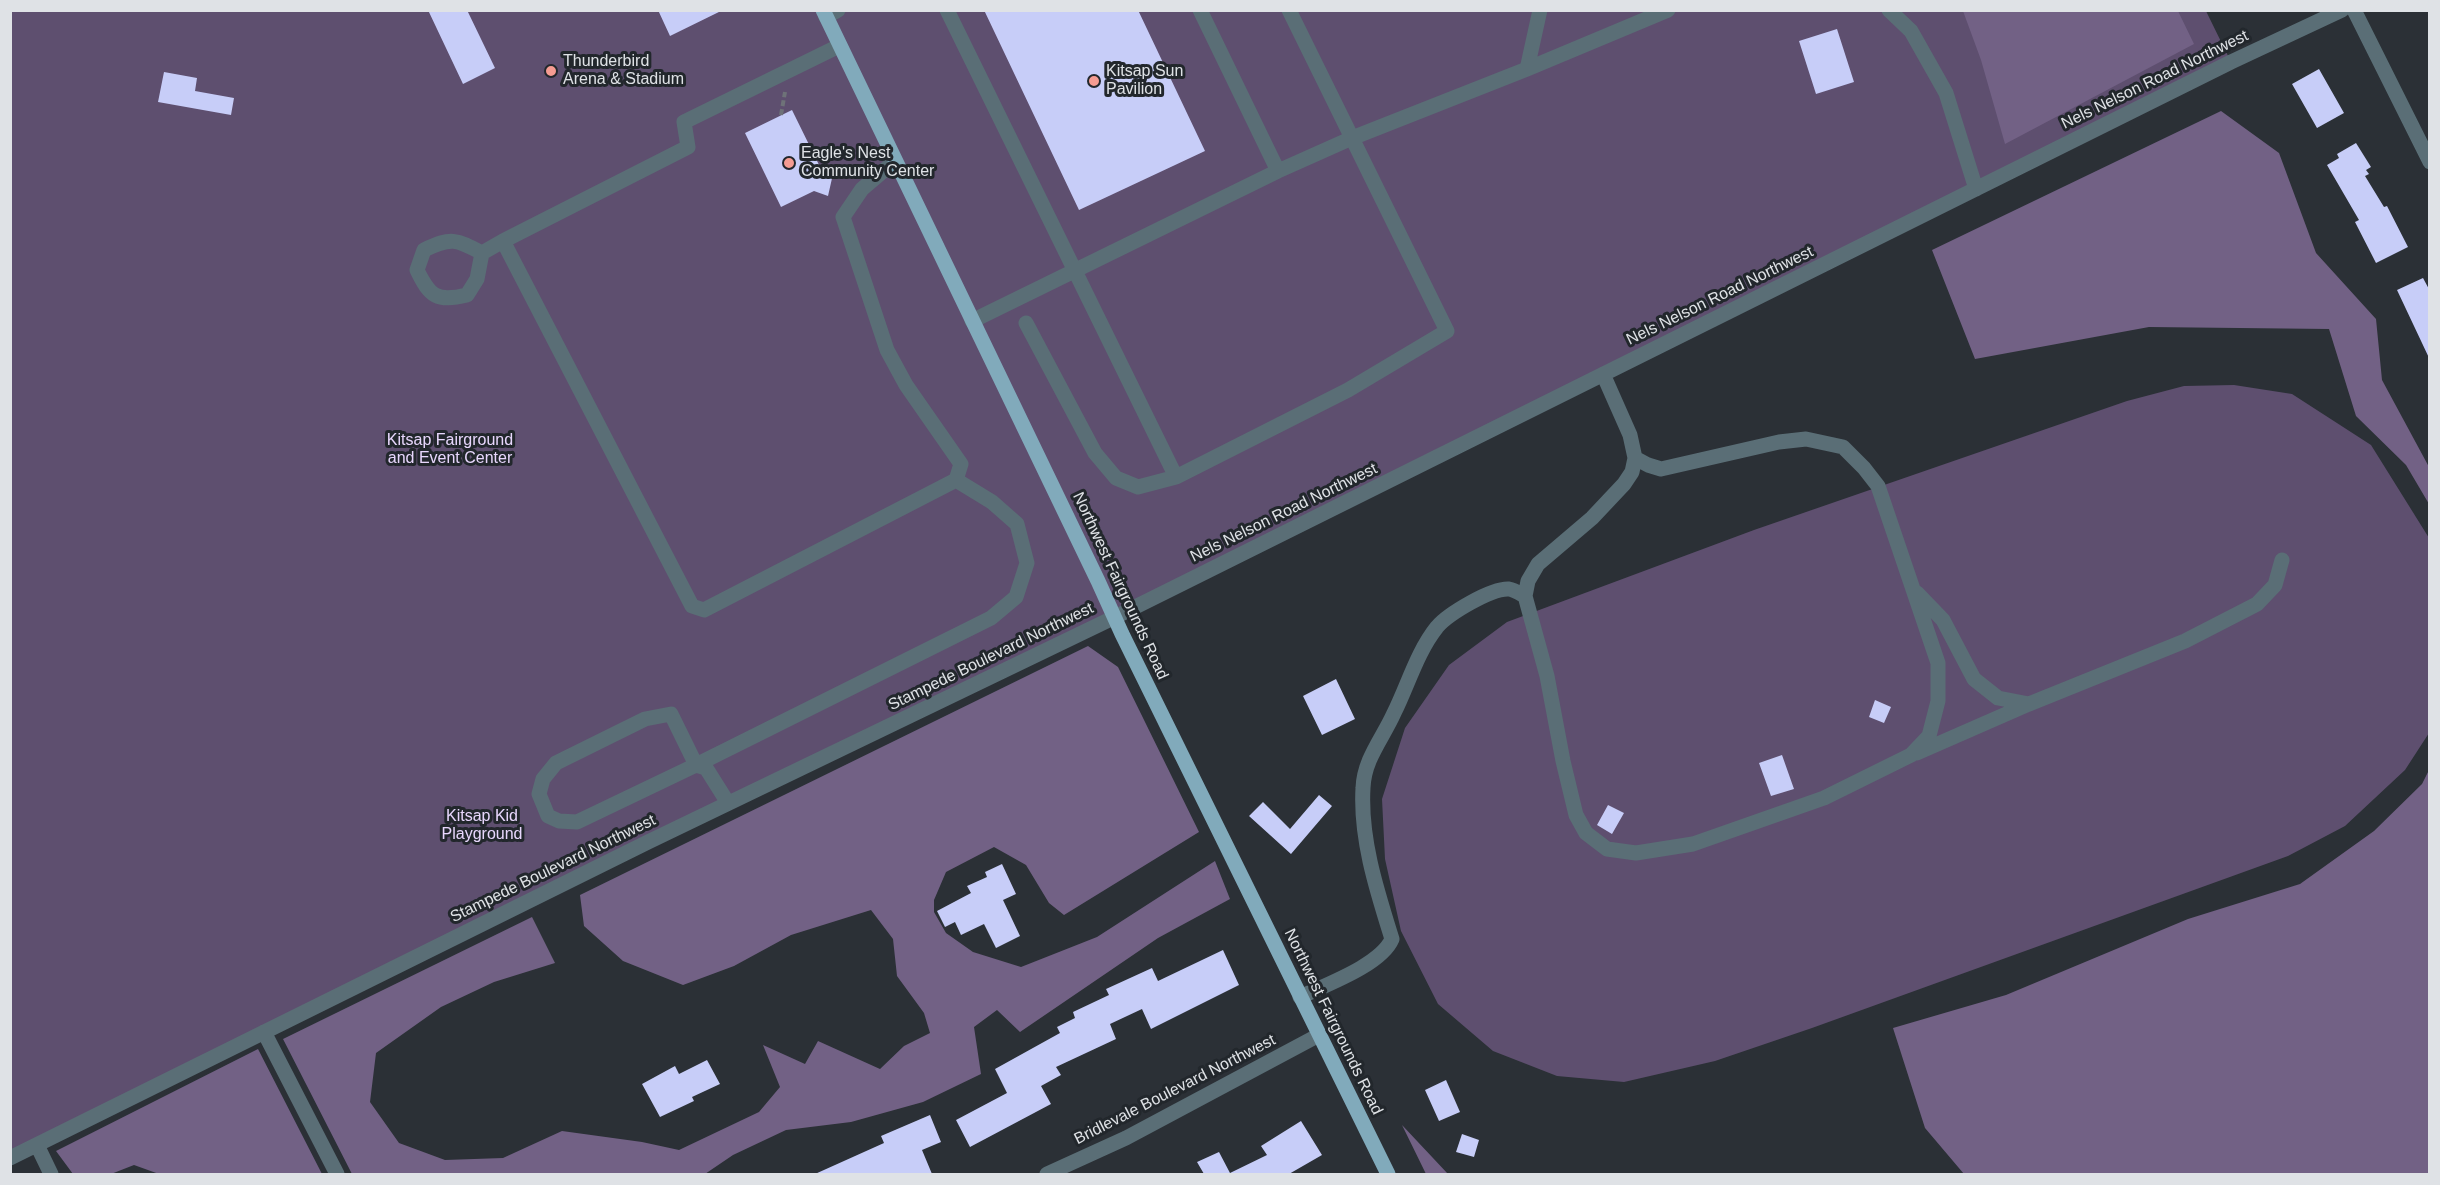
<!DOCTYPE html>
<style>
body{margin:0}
#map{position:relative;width:2440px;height:1185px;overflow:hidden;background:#2b3036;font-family:Arial,sans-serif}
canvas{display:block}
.frame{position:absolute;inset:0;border:12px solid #dfe2e6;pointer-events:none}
</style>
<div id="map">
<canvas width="2440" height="1185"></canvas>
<div class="frame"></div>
</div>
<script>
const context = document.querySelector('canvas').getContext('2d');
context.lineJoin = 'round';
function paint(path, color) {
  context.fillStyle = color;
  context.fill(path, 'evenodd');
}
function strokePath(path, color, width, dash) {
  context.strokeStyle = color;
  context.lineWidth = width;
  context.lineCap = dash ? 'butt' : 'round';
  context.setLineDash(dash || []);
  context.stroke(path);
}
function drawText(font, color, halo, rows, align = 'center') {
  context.font = font + ' Arial,sans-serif';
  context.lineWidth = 6;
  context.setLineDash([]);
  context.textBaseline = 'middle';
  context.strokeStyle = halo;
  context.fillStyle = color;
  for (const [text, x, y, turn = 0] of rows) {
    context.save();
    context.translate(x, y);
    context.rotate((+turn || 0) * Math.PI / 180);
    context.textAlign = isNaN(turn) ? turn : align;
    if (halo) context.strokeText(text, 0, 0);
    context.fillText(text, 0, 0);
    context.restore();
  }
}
paint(new Path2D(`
 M11,11h2195l25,51 -2220,1096z
 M2234,385l58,9 79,51 58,93v195l-24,37 -60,56 -57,30 -476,172 -97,33 -91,21 -67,-6 -64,-25 -55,-47 -37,-73 -16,-72 -3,-60 23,-71 44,-63 58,-43 247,-92 373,-129 57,-15z`), '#5e4f6f');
paint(new Path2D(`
 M1963,11h215l16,33 -189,100 -24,-84z
 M2221,111l58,42 37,100 60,66 6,61 47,87v37l-23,-39 -50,-49 -27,-87 -180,-2 -174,32 -43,-109z
 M1088,646l30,21 81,165 -135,83 -15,-12 -23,-38 -32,-18 -48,25 -12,28v12l12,21 27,19 48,15 76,-30 118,-76 15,38 -72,39 -138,94 -23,-22 -23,17 7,47 -58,28 -72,20 -65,8 -53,25 -28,19h-353l-69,-135 249,-122 23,46 -61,19 -53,25 -65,46 -6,49 29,41 46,17 58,-2 59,-27 80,11 37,8 80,-38 21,-25 -17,-42 42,19 13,-23 62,28 24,-23 26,-13 -6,-20 -27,-37 -4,-37 -22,-29 -80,25 -57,31 -51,19 -60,-24 -39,-35 -4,-31z
 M2429,770v404h-465l-39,-46 -32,-100 113,-33 182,-76 112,-35 74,-53 48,-47z
 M258,1049l64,125h-163l-25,-9 -23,9h-38l-17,-23z
 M1402,1125l46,49h-22z`), '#726185');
paint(new Path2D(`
 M428,10h39l28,58 -32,16z
 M658,10h65l-53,26z
 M984,10h154l67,141 -126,59z
 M1837,29l17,53 -38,12 -17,-53z
 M2319,69l25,44 -27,15 -25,-44z
 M164,72l33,6 -2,13 39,7 -3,17 -73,-13z
 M792,110l30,61 11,3 -5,22 -14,-5 -33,16 -36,-74z
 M2356,143l15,24 -5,3 3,4 -4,2 19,31 3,-1 21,41 -32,16 -21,-41 4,-2 -32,-55 12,-7 -2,-4z
 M2423,278l7,13v69l-33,-70z
 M1336,679l19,40 -33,16 -19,-39z
 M1875,700l16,7 -7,16 -15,-6z
 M1782,755l12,34 -23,7 -12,-33z
 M1319,795l13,11 -41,48 -42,-38 14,-14 27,27z
 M1608,805l16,8 -12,21 -15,-9z
 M1002,864l14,30 -13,6 17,36 -24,12 -12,-24 -23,11 -6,-13 -10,5 -8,-16 34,-18 -4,-7 20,-9 -2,-5z
 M1223,950l16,35 -88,44 -9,-20 -32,15 6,15 -60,28 5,8 -20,11 10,18 -81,43 -14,-27 51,-27 -12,-24 65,-36 -3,-6 18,-9 -2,-6 36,-17 -3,-6 46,-21 6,13z
 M707,1060l13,24 -28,13 2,4 -34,16 -18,-33 33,-18 4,8z
 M1446,1080l14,32 -21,9 -14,-31z
 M930,1115l11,27 -19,8 10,24h-117l69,-31 -3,-7z
 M1301,1121l21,34 -33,19h-85l-7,-12 22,-10 11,21 37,-18 -6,-9z
 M1462,1134l17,6 -5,17 -18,-5z`), '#c7cdf8');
strokePath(new Path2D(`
 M781,115l4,-23`), '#6e7278', 4, [6, 3]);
strokePath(new Path2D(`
 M947,10l229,467
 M1200,10l78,161
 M1289,10l63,128 175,-69 141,-59
 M1889,10l22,21 35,62 30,96
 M2354,10l76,152
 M826,17l12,-7
 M839,46l-155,76 4,25 -185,94 189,365 12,4 252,-130
 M1527,69l13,-59
 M482,253l-5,26 -10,16c-30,7 -37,2 -50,-25l7,-20c27,-13 32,-11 58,3l21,-12
 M972,321l306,-150 74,-33 95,193 -99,59 -172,87 -38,10 -22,-9 -21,-25 -69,-130
 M1603,374l27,61 5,23 -3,14 -8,12 -32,34 -54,46 -10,17 -3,15 22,80 16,85 13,54 10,18 21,16 29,4 57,-9 131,-46 87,-43 18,-19 9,-35v-38l-60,-177 -14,-18 -21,-21 -37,-8 -27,3 -118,27 -13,-4 -13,-7
 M1917,593l26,27 31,59 24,19 31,6 156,-63 72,-37 18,-19 7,-25
 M1917,753l112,-49
 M728,803l-22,-35 -10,-3 -119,57 -18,-1 -11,-5 -9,-22 4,-15 13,-16 89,-44 26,-5 25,51 295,-147 25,-21 11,-34 -10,-39 -25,-22 -36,-22 5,-16 -55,-79 -19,-35 -44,-133 19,-28 33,-28
 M1300,997c25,-12 81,-32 92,-58 -15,-48 -32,-100 -29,-151 1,-29 20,-50 31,-75 14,-28 23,-61 43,-86 11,-13 54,-39 72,-38 5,1 12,5 16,7
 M264,1032l73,142
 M37,1145l14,29
 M10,1158l638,-316 467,-225 1116,-555 111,-52
 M1047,1174l79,-36 193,-103`), '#5a6e76', 15);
strokePath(new Path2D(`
 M823,10l275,571 24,53 266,540`), '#81aabb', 15);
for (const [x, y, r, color] of [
 [551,71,6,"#f59c92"],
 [1094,81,6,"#f59c92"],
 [789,163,6,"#f59c92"]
]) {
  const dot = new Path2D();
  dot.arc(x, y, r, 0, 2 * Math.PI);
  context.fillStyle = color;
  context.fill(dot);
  strokePath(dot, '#22272c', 2);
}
drawText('16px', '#dfe2e6', '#22272c', [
 ["Thunderbird",563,62],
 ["Arena & Stadium",563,80],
 ["Kitsap Sun",1106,72],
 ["Pavilion",1106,90],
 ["Eagle's Nest",801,154],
 ["Community Center",801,172]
], 'left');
drawText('16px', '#dfe2e6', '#22272c', [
 ["Nels Nelson Road Northwest",2155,80,-26],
 ["Nels Nelson Road Northwest",1720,296,-26],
 ["Nels Nelson Road Northwest",1284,513,-26],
 ["Northwest Fairgrounds Road",1120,586,65],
 ["Stampede Boulevard Northwest",991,657,-26],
 ["Stampede Boulevard Northwest",553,869,-26],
 ["Northwest Fairgrounds Road",1333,1022,64],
 ["Bridlevale Boulevard Northwest",1175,1090,-27]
]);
drawText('16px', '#e8d7fd', '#22272c', [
 ["Kitsap Fairground",450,441],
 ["and Event Center",450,459],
 ["Kitsap Kid",482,817],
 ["Playground",482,835]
]);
</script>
